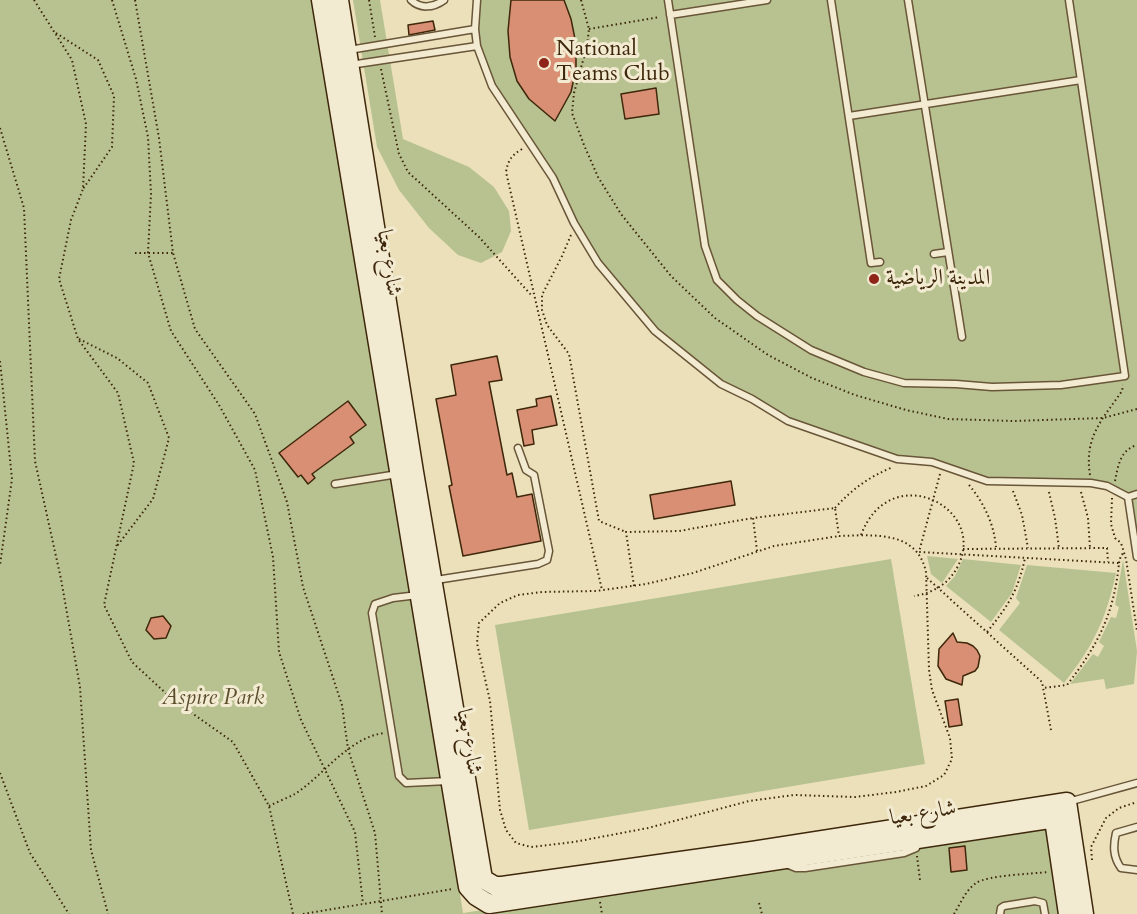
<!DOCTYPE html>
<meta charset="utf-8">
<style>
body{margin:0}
canvas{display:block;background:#ebe0ba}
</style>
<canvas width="1137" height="914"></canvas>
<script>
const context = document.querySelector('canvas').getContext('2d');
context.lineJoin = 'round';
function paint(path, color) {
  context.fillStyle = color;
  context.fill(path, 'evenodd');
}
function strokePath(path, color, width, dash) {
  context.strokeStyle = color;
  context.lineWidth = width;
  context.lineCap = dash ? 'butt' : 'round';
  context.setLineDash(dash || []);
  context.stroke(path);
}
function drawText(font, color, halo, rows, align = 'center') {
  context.font = font + ' Cardo,Amiri,serif';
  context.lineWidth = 6;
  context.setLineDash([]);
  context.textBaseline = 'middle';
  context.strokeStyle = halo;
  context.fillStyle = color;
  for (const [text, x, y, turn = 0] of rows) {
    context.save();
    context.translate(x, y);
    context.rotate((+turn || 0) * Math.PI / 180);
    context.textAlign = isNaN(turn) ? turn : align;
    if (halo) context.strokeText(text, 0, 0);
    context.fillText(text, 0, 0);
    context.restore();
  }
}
paint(new Path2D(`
 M0,0h318l145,913 587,-89 13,90h-1063z
 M353,0h27l23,139 66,28 25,20 15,24 2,20 -9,21 -21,11 -23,-8 -29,-27 -30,-38 -22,-43z
 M477,0h660v557l-9,-60 -21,-11 -120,-5 -55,-19 -35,-3 -109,-38 -67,-37 -66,-53 -57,-68 -45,-85 -61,-92 -15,-40z
 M927,556l31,3 -16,24 -11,-9z
 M891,559l34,205 -396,66 -34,-205z
 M963,559l58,6 -9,28 -21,29 -45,-36 9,-10z
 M1123,560l14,91 -3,33 -28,5 -2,-10 -34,5 23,-30 5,3 6,-11 -5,-4 12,-25 5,1 3,-11 -4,-2z
 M1027,565l89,8c-10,46 -22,72 -52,110l-65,-53 21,-27 -4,-5z`), '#b7c290');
const building = new Path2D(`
 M511,0h53l7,19 5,25v25l-5,23 -16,29 -26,-22 -12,-18 -7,-24 -2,-26z
 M433,21l2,9 -26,5 -1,-10z
 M656,88l3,26 -34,5 -4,-25z
 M497,356l5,24 -13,2 18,93 5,-2 5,24 15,-3 9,47 -78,15 -14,-70 3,-1 -16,-86 20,-4 -5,-30z
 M551,396l6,29 -25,5 2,14 -10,2 -7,-36 20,-4 -1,-7z
 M348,401l18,24 -16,12 4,6 -42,31 3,4 -7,6 -7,-9 -3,2 -19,-24z
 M731,481l4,24 -81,14 -4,-24z
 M163,616l8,10 -5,12 -12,1 -8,-9 5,-12z
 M953,633l4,9 10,1 6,3 4,4 3,6 -2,11 -3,4 -12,5 -1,9 -16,-6 -8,-13 1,-17z
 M958,699l4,26 -13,2 -4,-26z
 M965,846l2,24 -16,2 -2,-24z`);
paint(building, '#d98f74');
strokePath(building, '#3e270b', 1.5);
const lane = new Path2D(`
 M411,0c9,9 22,8 33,0
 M477,0l-2,29 2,17 15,40 61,92 21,45 24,40 57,68 66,53 31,15 36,22 109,38 35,3 55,19 104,2 16,3 21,11 9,60
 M668,0l37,246 12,34 20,20 20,16 54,34 53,22 40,11 52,1 36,3 69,-2 64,-9 -56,-376
 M831,0l40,263 9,-1
 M908,0l54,337
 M670,15l97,-15
 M349,50l126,-21
 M350,65l127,-19
 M849,116l232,-36
 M934,254l14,-2
 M335,484l63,-10
 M1128,497l9,-3
 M436,580l102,-16 9,-4 2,-9 -15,-76 -8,-5 -8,-22
 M418,595l-25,3 -18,6 -3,9 27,163 7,7 42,-2
 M1068,802l69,-19
 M1137,827l-21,6c-3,13 -3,24 5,35l16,2
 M786,864l10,4h9l99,-15 12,-5 2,-6
 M1000,914l1,-6 3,-2 31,-5 8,2 2,11`);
const secondary = new Path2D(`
 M321,0l147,887 8,9 13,8 580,-88
 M339,0l75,472 69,407 12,7h7l250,-35 315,-49 17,112
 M1052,806l16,108`);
strokePath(lane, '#695537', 9);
strokePath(secondary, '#3e270b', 21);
strokePath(new Path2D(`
 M34,0l38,60 14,64 -3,65 -12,31 -12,59 19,60 40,54 16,70 -30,142 28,57 40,37 61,43 36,64 24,108
 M112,0l24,79 12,58 3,57 -3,59 23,78 48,74 36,65 18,87 6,95 22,68 54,112 8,72
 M135,0l24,138 14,115 22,76 60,85 32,88 16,85 39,118 6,44 27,84 7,81
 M369,0l6,37
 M581,0l8,29 -2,17 -13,47 -2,20 12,32 14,32 23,37 50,62 44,42 53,37 44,23 43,17 51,15 42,9 66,2 89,-3 34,-9
 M589,29l71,-12
 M56,33l42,27 16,36 -2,51 -29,42
 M381,69l18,85 9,18 71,65 53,59
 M0,128l24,80 11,253 26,118 19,108 11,163 17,64
 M522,149c-10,6 -14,11 -16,23l96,418
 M571,235l-9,21 -20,39v15l5,15 22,29 30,167 27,11
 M135,253h38
 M79,339l38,19 31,25 21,55 -16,61 -36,47
 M0,361l12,118 -12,86
 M940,474l-21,78 200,11c-5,51 -21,82 -52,122l-24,3
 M1090,475c-6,-38 12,-55 32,-84l1,-6
 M1115,481c3,-15 5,-31 22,-36
 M969,485c15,18 25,39 27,62
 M1013,491l9,24 6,33
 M1049,492l6,26 4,30
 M1081,492l7,26 2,30
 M1112,498l-1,26 4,14 6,5 5,16 11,72
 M835,508c17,-19 34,-31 58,-41
 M861,535c29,-77 127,-28 97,31 -9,18 -25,27 -44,30
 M839,536c34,-1 78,-6 87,36l3,98 3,20 18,48 2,21 -8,16 -18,11 -30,6 -41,5 -61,-2 -45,6 -101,27 -74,14 -43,5 -15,-4 -10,-13 -6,-20 -10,-109 -13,-58 2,-20 21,-20 18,-8 24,-3 54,-1 50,-7 47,-11 81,-27z
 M963,549l144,-1 1,14
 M757,551l-4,-33 82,-10 4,28
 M1119,563l2,-8 3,-2
 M927,578l115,104 9,48
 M634,586l-8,-54 53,-1 74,-13
 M987,632c21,-26 31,-41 38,-74
 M0,773l30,80 39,61
 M269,806c8,-4 18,-8 26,-12 29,-19 53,-56 89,-61
 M917,856l3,24
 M1092,860l-1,-13 15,-29 13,-10 18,-6
 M600,902l2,12
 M759,903l3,11
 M303,914l150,-25
 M954,914c6,-10 12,-24 22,-31 13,-8 55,-9 72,-11`), '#3e270b', 2, [1.5, 3]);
strokePath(lane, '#f2ebd2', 6);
strokePath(secondary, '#f2ebd2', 18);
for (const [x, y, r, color] of [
 [544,63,6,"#8f2418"],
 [874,279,6,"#8f2418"]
]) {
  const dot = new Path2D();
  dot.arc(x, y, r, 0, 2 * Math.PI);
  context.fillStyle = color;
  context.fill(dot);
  strokePath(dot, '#f2ebd2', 2);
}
drawText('22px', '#3e270b', '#f2ebd2', [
 ["National",556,50],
 ["Teams Club",556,75],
 ["المدينة الرياضية",886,279]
], 'left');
drawText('22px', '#3e270b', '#f2ebd2', [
 ["شارع بعيا",388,263,81],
 ["شارع بعيا",468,742,80],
 ["شارع بعيا",923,814,-9]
]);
drawText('italic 22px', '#5c4e2c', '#f2ebd2', [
 ["Aspire Park",213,699]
]);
</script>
